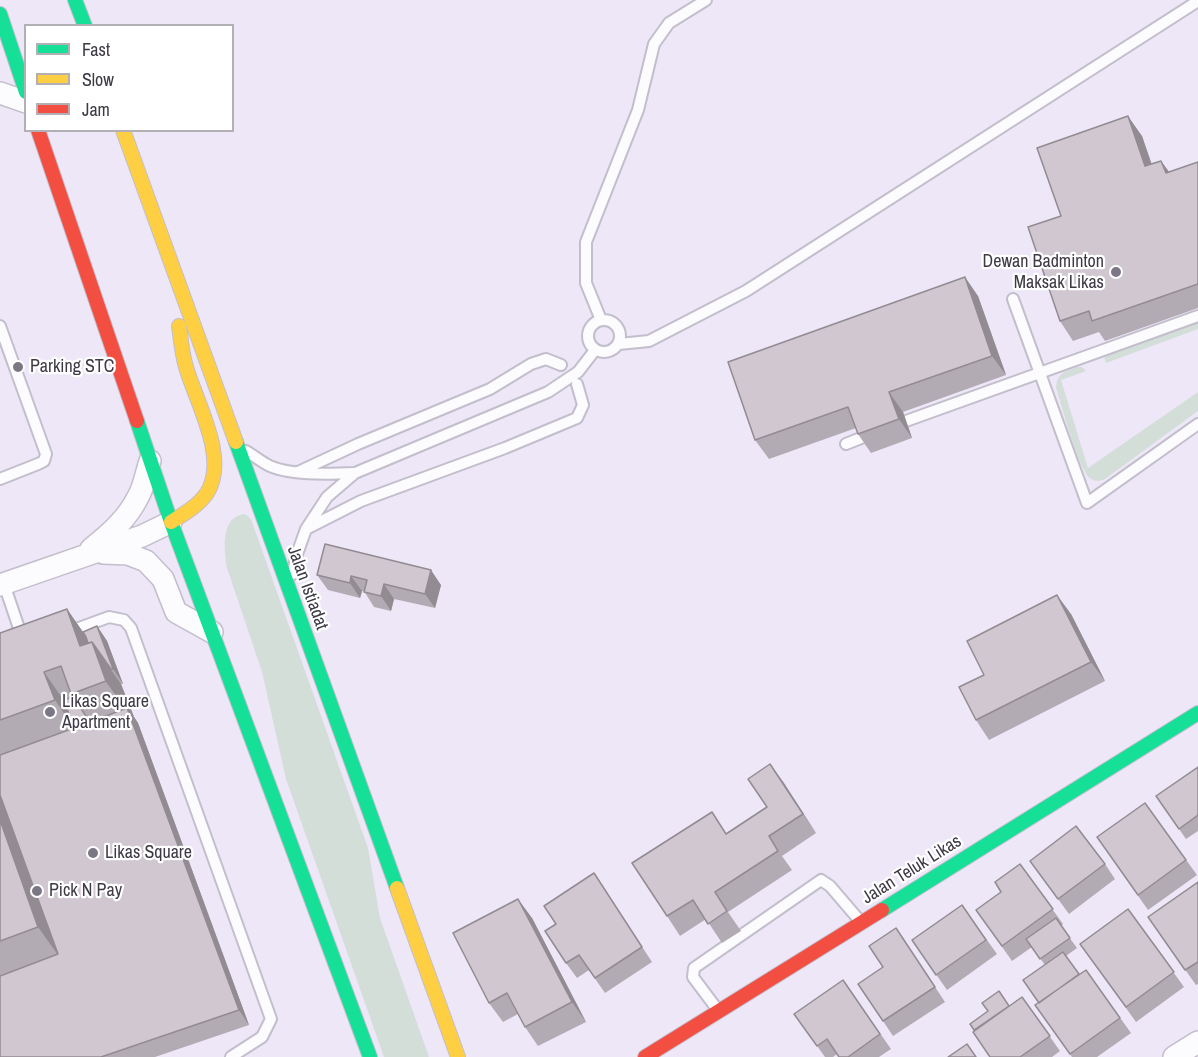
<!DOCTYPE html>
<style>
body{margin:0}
#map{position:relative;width:1198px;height:1057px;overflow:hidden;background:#ede7f8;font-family:"Archivo Narrow",sans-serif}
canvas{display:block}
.legend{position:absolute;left:24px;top:24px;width:210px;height:108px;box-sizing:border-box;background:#fff;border:2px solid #b2b0b5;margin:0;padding:8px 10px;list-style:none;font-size:18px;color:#3e3a45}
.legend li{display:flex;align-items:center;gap:12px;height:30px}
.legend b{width:30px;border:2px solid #b2b0b5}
</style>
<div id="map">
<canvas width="1198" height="1057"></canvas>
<ul class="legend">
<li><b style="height:8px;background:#16e098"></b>Fast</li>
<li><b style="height:8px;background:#ffcf43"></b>Slow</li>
<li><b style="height:8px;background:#f24e42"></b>Jam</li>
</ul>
</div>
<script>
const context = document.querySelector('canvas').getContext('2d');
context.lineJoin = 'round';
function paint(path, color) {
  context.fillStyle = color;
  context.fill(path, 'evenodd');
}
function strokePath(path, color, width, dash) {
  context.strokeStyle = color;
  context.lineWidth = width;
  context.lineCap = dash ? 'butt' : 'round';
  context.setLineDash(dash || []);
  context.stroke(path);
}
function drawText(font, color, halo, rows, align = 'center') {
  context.font = font + ' "Archivo Narrow",sans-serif';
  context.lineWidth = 4.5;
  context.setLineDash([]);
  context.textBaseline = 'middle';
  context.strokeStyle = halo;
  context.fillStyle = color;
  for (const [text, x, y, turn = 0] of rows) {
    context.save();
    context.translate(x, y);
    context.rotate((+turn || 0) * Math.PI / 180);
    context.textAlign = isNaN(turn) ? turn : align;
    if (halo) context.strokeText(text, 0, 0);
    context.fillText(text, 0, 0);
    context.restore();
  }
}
paint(new Path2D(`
 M1198,322v7l-92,34 -2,-7z
 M1077,367h5l4,4 -25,9 27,88 110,-76v19l-93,68c-5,2 -9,3 -14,0 -12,-7 -30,-75 -35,-92 2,-15 9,-15 21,-20z
 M245,514l6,5 117,329 12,70 49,139h-45l-98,-278 -24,-107 -35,-104c-3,-18 -7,-52 18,-54z`), '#d4ded9');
const lane = new Path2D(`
 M1013,299l74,204 111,-79
 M588 336a16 16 0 1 1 32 0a16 16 0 1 1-32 0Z
 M601,320l-15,-37v-41l52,-132 16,-66 15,-21 37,-23
 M0,326l46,128 -2,7 -6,3 -38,15
 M619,344l30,-3 97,-50 452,-290
 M906,421l292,-105
 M846,444l20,-8
 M246,451c7,4 13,9 20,13 20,12 65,10 89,9
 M298,472l60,-28 132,-55 41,-25 15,-5 15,6
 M308,528l53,-27 144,-53 72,-30 6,-13 -6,-21
 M293,574l3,-17 10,-28 21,-32 28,-24 193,-81 30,-20 17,-22
 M4,584l19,56
 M68,632l41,-15 15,3 7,8 140,391 -9,18 -31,20
 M717,1009l-24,-32 1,-9 127,-88 9,6 30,35`);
const street = new Path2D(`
 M0,93l26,9
 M91,549c19,-15 36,-30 47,-52 6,-10 8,-24 12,-36
 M103,553l25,1 18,7 17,18 13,33 36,20
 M0,585l142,-49 29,-14
 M1174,1057l24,-15`);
const fast = new Path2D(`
 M75,0l10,26
 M0,14l26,78
 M137,421l34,101 199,535
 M236,442l161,446
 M882,910l316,-197`);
const slow = new Path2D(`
 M123,130l113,312
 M171,522c13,-8 27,-16 36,-29 22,-35 -11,-91 -21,-126 -4,-13 -5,-27 -7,-41
 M397,888l61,169`);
const jam = new Path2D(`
 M38,130l99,291
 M645,1057l237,-147`);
strokePath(lane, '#c3becb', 14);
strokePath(street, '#c3becb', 24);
strokePath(fast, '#c3becb', 16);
strokePath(slow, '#c3becb', 16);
strokePath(jam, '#c3becb', 16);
strokePath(lane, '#fcfbfe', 10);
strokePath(street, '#fcfbfe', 21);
strokePath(fast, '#16e098', 14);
strokePath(slow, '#ffcf43', 14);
strokePath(jam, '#f24e42', 14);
paint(new Path2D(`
 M1142,136l9,28 10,-3 8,11 29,-10v146l-93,33 -6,-9 -26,9 -13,-20 1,-105z
 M978,296l28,79 -103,37 9,26 -41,15 -13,-19 -2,-6 -87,31 -14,-19z
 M325,544l116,41 -6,23 -41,-9 -3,12 -17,-4 -10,-16h-2l-2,7 -32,-8 -11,-15z
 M67,609l16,23 14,-6 10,15 16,43h-2l13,33 4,6 111,302 -94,32h-155v-424z
 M1071,614l34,67 -116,59 -13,-20 8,-45z
 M770,764l46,69 -34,23 10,14 -64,42 13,19 -19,12 -16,-24 -26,17 -13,-20 100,-109z
 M1198,767v64l-12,8 -30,-43z
 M1145,803l52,72 -49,35 -51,-73z
 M1030,861l75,3 10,15 -46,35z
 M1020,864l43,60 -2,2 16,22 -11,8 13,18 7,-4 45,63 -34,24h-25l-37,-52 4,-2 6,-38 -13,-18 -20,14 -36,-51 25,-18z
 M594,873l58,89 -47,31 -16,-23 -12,8 -11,-15 -10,-39z
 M1198,882v102l-2,1 -48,-68z
 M962,905l35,49 -50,36 -35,-50z
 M1128,909l56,78 -48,35 -56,-78z
 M532,918l54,104 -48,24 -13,-19 -7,-13 -15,8 -14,-19z
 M896,928l49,74 -52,34 -10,-15v-54z
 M843,980l48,69 -12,8h-40l-2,-3 -4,3h-8l-31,-43z
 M1022,997l38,54 -8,6h-62l19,-51z`), '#b3abb4');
paint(new Path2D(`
 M1128,116l14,20 17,49 -14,-19z
 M1161,161l14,19 -9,-7z
 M965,277l13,19 28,79 -14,-19z
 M889,392l14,20 9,26 -13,-19z
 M431,570l10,15 -6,23 -10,-14z
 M351,576l11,15 -2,7 -10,-15z
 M384,584l10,15 -3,12 -10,-15z
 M1057,595l14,19 34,67 -14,-19z
 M67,609l27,39 -2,-6 29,42 13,33 4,6 111,302 -10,-15 -109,-295 -50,-69z
 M97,626l10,15 16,43 -10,-15z
 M44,672l30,43 10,28 -29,-43z
 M770,764l14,19 32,50 -13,-19z
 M0,781l68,188 -30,-42 -38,-107z
 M518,899l14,19 54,104 -14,-20z`), '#928b92');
const building = new Path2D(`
 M1128,116l17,50 16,-5 5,12 32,-11v122l-106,37 -3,-10 -29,10 -32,-94 33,-11 -24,-68z
 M965,277l27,79 -103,36 10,27 -41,15 -10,-27 -93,33 -27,-78z
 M325,544l106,26 -6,24 -41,-10 -3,12 -17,-4 3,-12 -16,-4 -1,7 -33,-8z
 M1057,595l34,67 -115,58 -17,-33 25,-12 -17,-34z
 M67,609l13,37 12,-4 14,39 -35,13 -10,-28 -17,6 11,28 -55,20v-87z
 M97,626l16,43h-2l-19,-27 -4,1 -2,-6 -3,-5z
 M73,697l17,25 37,-14 112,302 -138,47h-101v-81l58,-22 -58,-159v-40l74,-27 -10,-28z
 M770,764l33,50 -34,22 9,15 -63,41 12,19 -19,13 -15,-24 -26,16 -35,-53 80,-51 14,22 41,-27 -19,-28z
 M1198,767v48l-19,14 -23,-33z
 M1145,803l41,57 -48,35 -41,-58z
 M0,820l38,107 -38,14z
 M1076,826l29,38 -47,35 -28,-38z
 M1020,864l33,45 -51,37 -26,-36 25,-18 -6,-10z
 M594,873l48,74 -47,31 -16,-23 -13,8 -21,-32 11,-7 -12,-18z
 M1198,882v80l-13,8 -37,-53z
 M518,899l54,103 -47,25 -18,-34 -18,10 -36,-70z
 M962,905l24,35 -50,35 -24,-35z
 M1128,909l46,63 -48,35 -46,-63z
 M1056,918l14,20 -30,21 -14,-20z
 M896,928l39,59 -52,34 -25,-37 25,-17 -14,-21z
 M1063,952l16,22 -40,29 -16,-23z
 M1086,970l34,48 -50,36 -35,-49z
 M843,980l37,54 -32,23h-9l-12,-18 -10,7 -23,-32z
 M999,991l10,15 -35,24 -4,-6 18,-13 -6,-8z
 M1022,997l28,39 -30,21h-30l-17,-25z
 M967,1044l9,13h-28z`);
paint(building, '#d0c7d1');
strokePath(building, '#928b92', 1.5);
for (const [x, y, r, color] of [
 [1116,272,6,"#7b7784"],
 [18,367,6,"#7b7784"],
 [50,712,6,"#7b7784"],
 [93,853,6,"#7b7784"],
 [37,891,6,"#7b7784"]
]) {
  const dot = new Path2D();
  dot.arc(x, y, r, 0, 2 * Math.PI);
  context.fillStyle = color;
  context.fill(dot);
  strokePath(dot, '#fff', 2);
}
drawText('18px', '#3e3a45', '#fff', [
 ["Dewan Badminton",1104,262,"right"],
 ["Maksak Likas",1104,283,"right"],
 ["Parking STC",30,367],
 ["Likas Square",62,702],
 ["Apartment",62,723],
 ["Likas Square",105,853],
 ["Pick N Pay",49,891]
], 'left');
drawText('18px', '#3e3a45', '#fff', [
 ["Jalan Istiadat",307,588,70],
 ["Jalan Teluk Likas",912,870,-32]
]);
</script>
